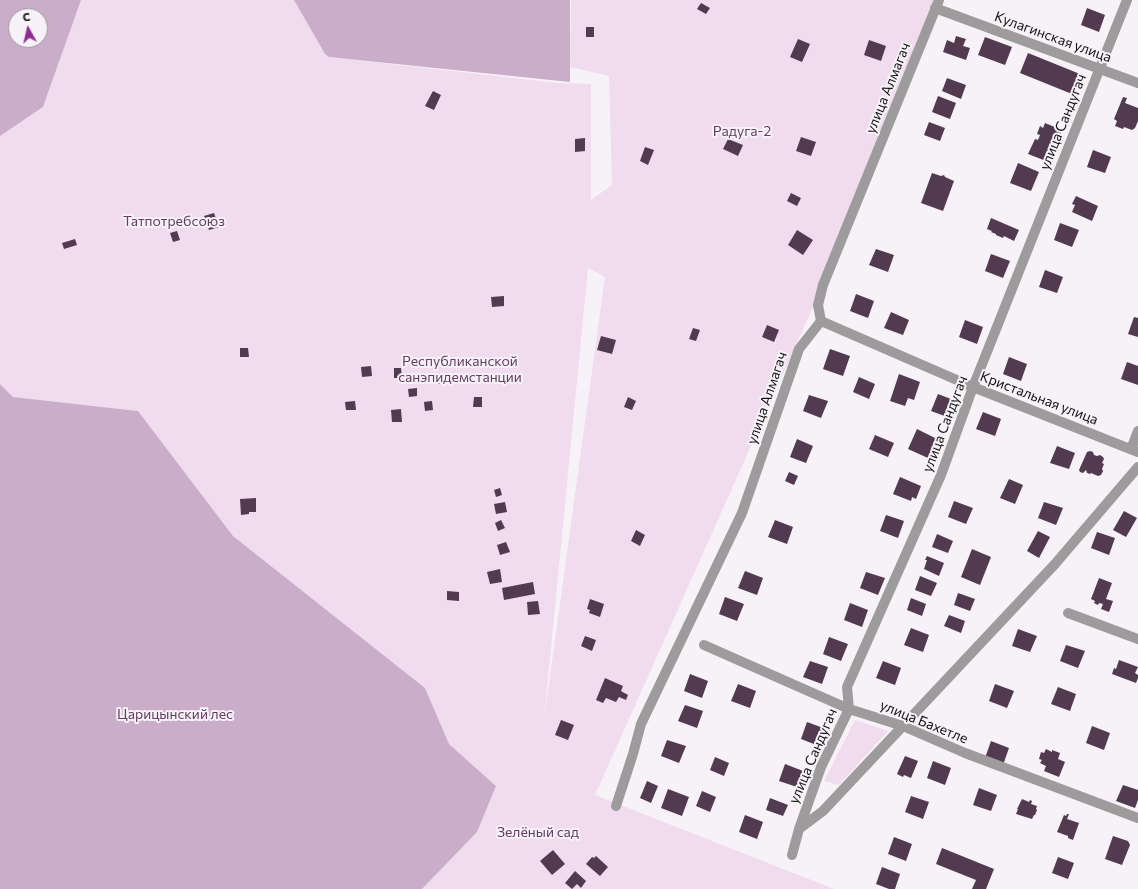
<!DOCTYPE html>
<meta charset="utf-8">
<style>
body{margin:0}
#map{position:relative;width:1138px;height:889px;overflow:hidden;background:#f7f2f7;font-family:Commissioner,sans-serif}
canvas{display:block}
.north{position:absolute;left:8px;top:8px;width:40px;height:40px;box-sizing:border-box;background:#f7f2f7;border:1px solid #9c999c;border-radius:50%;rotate:352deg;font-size:11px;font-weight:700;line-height:16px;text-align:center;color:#141314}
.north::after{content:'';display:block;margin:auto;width:14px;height:18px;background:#902b91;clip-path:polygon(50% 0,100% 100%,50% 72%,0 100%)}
</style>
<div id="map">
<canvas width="1138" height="889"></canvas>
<div class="north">С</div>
</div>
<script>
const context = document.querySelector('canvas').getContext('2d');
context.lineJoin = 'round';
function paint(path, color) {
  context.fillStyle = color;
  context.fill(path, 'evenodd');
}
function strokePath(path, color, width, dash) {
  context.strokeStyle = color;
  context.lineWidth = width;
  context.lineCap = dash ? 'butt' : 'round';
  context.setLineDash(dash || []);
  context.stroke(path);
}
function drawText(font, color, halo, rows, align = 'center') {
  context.font = font + ' Commissioner,sans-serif';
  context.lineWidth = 4;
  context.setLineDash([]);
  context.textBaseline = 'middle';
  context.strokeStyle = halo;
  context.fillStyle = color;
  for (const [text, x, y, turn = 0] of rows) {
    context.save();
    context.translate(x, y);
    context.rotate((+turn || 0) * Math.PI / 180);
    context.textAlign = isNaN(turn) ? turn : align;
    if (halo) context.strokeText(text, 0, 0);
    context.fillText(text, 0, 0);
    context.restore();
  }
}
paint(new Path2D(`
 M81,0h213l31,54 4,3 229,26 33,1v116l21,-15 -3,-109 -39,-9 1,-67h364l-122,307 -218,488 239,94h-412l55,-57 19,-46 -47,-42 -24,-56 -192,-152 -95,-125 -125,-14 -13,-13v-248l43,-29zM589,268l16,9 -61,443 44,-452z
 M855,720l33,11 -49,54 -15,-4z`), '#f0dbef');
paint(new Path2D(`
 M0,0h81l-38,107 -43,29zM16,16h24v24h-24z
 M294,0h276v82l-241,-25 -4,-3z
 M0,384l13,13 125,14 95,125 192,152 24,56 47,42 -19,46 -55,57h-422z`), '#caadc8');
paint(new Path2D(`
 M701,3l9,5 -4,6 -9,-5z
 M1087,8l18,7 -6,17 -18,-7z
 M586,27h8v10h-8z
 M956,36l10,3 -3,7 7,2 -4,12 -23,-8 4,-12 7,3z
 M985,37l27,10 -7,18 -27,-10z
 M798,39l12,5 -8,18 -12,-5z
 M869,40l17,6 -5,15 -17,-6z
 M1028,53l52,21 -8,20 -52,-21z
 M947,78l19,7 -5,14 -19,-8z
 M433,91l8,4 -7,15 -9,-4z
 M938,96l18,7 -6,16 -18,-7z
 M1123,97l4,1 -2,5 13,5v13l-3,7 -3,2 -8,-3 -1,2 -8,-3 2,-5 -3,-2z
 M929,122l16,6 -5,13 -16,-6z
 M1045,123l17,7 -2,6 1,1 -2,5 -2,-1 -2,6 -3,-1 -6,15 -18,-7 7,-15 3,1 2,-5 -3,-1 3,-8 3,2z
 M801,137l15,5 -5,14 -15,-5z
 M585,138v13l-10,1v-13z
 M728,139l15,6 -5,11 -15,-7z
 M645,147l9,3 -6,15 -8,-4z
 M1093,150l18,7 -6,16 -18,-6z
 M1018,163l21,9 -8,19 -21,-8z
 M932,173l9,3 3,-1 1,2 9,4 -11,30 -22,-8z
 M791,193l10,5 -4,8 -10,-5z
 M1076,196l22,10 -6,15 -20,-9 3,-7 -3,-1z
 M214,213l5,14 -10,3 -5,-14z
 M991,218l28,12 -5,11 -10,-5 -1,2 -7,-3v-1l-5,-2 1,-1 -5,-2z
 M1060,223l19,7 -7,17 -18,-7z
 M797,230l16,10 -10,15 -15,-10z
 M177,231l3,9 -7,2 -3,-9z
 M75,239l2,6 -13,4 -2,-6z
 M876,249l18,6 -6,17 -19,-7z
 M991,254l19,7 -7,17 -18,-7z
 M1045,270l18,7 -6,16 -18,-6z
 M856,294l18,7 -6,17 -18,-7z
 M504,296v10l-12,1 -1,-10z
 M891,312l18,8 -6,15 -19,-7z
 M1134,317l4,1v19l-10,-3z
 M965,320l18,7 -6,17 -18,-7z
 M767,325l12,5 -5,12 -12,-5z
 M693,328l7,2 -4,11 -7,-2z
 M601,336l15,4 -4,14 -15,-4z
 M240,348h8l1,9h-9z
 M830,349l20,7 -7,20 -20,-7z
 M1009,357l18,7 -6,17 -18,-7z
 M1127,362l11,4v19l-17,-6z
 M371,366l1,10 -10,1 -1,-10z
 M394,368h7l1,10h-8z
 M899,374l21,8 -6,18 -6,-2 -3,8 -15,-5z
 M446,375l1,8 -10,1 -1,-8z
 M859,377l16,7 -6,15 -16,-7z
 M417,388v8l-8,1 -1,-8z
 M938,394l18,7 -6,17 -19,-7z
 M809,395l19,6 -7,17 -18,-7z
 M474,397h8v10h-9z
 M628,397l8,4 -4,9 -8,-3z
 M355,401l1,9h-10l-1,-8z
 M432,401l1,9 -8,1 -1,-9z
 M401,409l1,13h-10l-1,-12z
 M983,412l18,7 -6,17 -19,-7z
 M917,429l20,10 -9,19 -20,-9z
 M875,435l19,8 -6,14 -19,-8z
 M797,439l16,7 -7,17 -16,-6z
 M1057,446l18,7 -6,16 -19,-6z
 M1090,451l3,1 1,3 3,1 3,-1 3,2 1,2 -2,4 2,1 -2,5 1,2 -2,4 -3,1 -7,-3 -1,1 -3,-1 -1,-3 -3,3 -3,-1 -1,-2 8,-18z
 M789,472l9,4 -4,9 -9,-4z
 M900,477l21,9 -5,13 -4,-2 -1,4 -18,-7z
 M1009,479l14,6 -8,19 -15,-6z
 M500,488l2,7 -6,2 -2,-7z
 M256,498v14h-7v2l-8,1 -1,-16z
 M954,501l19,7 -7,16 -18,-7z
 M505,502l2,10 -11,2 -2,-10z
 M1044,502l19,6 -7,17 -18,-7z
 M1124,511l13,7 -11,19 -13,-7z
 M886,515l18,6 -6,17 -18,-7z
 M501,520l4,8 -7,3 -3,-8z
 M775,520l18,7 -6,17 -19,-7z
 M636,530l9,5 -5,11 -9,-5z
 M1038,531l12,6 -11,21 -12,-7z
 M1097,532l18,6 -6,17 -18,-7z
 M937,534l16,7 -5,12 -16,-6z
 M506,542l4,10 -10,3 -3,-10z
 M972,549l19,8 -11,28 -19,-8z
 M927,556l17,7 -5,13 -15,-7 3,-9h-2z
 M500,569l2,13 -12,2 -3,-12z
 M745,571l18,7 -6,17 -19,-7z
 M866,572l19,6 -7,17 -18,-7z
 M920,576l17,7 -6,13 -16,-6z
 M1099,578l13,5 -6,16 7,2 -4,11 -8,-3 2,-5 -4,-1 -1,2 -4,-2 1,-2 -4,-2z
 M533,582l2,12 -31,6 -2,-12z
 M447,591l12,1v9l-12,-1z
 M958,593l17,6 -5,12 -16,-6z
 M725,597l19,7 -7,17 -18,-7z
 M911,598l15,6 -4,12 -15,-6z
 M590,599l14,5 -4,13 -11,-4 1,-3 -3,-1z
 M538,601l2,13 -12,1 -1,-13z
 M850,603l18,7 -6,17 -18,-7z
 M949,615l16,6 -4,12 -17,-7z
 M911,628l18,7 -6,17 -19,-7z
 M1018,629l19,7 -7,16 -18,-6z
 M585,636l11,4 -4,11 -11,-5z
 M829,637l19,7 -7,17 -18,-7z
 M1066,645l19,6 -7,17 -18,-7z
 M1119,660l19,7 -3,6 3,2v3l-2,5 -24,-9 2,-6 2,1z
 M810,661l18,6 -6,17 -19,-7z
 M883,661l18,7 -6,17 -19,-7z
 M690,674l18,7 -6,17 -18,-7z
 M605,678l18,8 -2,5 7,4 -2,5 -7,-3 -3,5 -10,-4 -3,5 -7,-3z
 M738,684l18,7 -6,17 -19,-7z
 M995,684l19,7 -7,17 -18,-7z
 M1058,687l18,7 -6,17 -19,-7z
 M685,705l18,6 -6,17 -19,-7z
 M561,720l13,5 -6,15 -13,-5z
 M807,722l19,7 -7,17 -18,-7z
 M1092,726l18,7 -6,17 -18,-7z
 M667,740l19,6 -7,17 -18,-7z
 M991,741l18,7 -6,17 -18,-7z
 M1046,749l6,3v-2l8,3 -2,6 7,3 -6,15 -15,-6 2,-5 -6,-3 2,-3 -3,-1 2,-7 3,1z
 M905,756l13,5 -7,17 -7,-3 -1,2 -6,-3z
 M715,757l14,6 -5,13 -14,-6z
 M933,761l18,7 -6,17 -18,-7z
 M785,764l18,7 -6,16 -18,-6z
 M647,781l11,5 -7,17 -11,-5z
 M1123,785l15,5v10l-3,8 -19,-7z
 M979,788l18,7 -6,16 -18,-6z
 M668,789l21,8 -7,19 -21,-8z
 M702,791l14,6 -6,15 -14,-6z
 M911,796l18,6 -6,17 -18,-7z
 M770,798l18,7 -5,11 -17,-6z
 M1022,799l7,3 1,-2 2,1 -1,3 6,2 -1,3 1,1 -2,5h-1l-2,4 -16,-5 2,-5h-1z
 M1067,814h2l-2,5 12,4 -6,17 -5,-2v-2l-11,-4 7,-17 2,1z
 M745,815l18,7 -6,17 -18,-7z
 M1113,836l15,5 2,4 -8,20 -17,-6z
 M894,837l18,7 -6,17 -18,-7z
 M942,848l52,21 -8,20h-14l4,-9 -40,-16z
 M553,850l12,14 -13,11 -12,-14z
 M596,856l12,11 -8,9 -14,-12 6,-7 2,1z
 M1058,857l16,6 -6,16 -16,-6z
 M882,867l18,7 -5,15h-6l-13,-5z
 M575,871l11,10 -5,7 -4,-4 -5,5 -7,-6z`), '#523a51');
strokePath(new Path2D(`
 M935,8l203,75
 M821,321l152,66 165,65
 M1131,449l7,-18
 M1068,613l70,26
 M704,645l145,64 54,17 62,27 173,65
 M616,806l17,-52 8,-30 101,-211 57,-164 22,-28 -3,-16 5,-20 116,-285
 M799,829l24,-18 232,-247 83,-97
 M792,855l7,-26 22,-62 28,-58 -2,-22 94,-212 32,-88 154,-387`), '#9d9b9c', 10);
drawText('14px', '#141314', '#f7f2f7', [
 ["Кулагинская улица",1053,37,20],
 ["улица Алмагач",888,88,-68],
 ["улица Сандугач",1063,122,-68],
 ["улица Алмагач",767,398,-71],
 ["Кристальная улица",1039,398,21],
 ["улица Сандугач",945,424,-69],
 ["улица Бахетле",924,722,22],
 ["улица Сандугач",813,756,-67]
]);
drawText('14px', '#633c63', '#f7f2f7', [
 ["Радуга-2",742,131],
 ["Татпотребсоюз",174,221],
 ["Республиканской",460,361],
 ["санэпидемстанции",460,377],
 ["Царицынский лес",175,714],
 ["Зелёный сад",538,832]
]);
</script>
